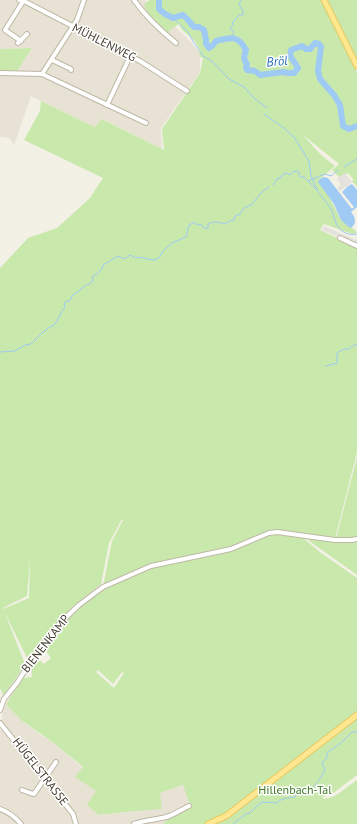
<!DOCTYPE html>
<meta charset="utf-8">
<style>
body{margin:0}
canvas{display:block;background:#f3f0e5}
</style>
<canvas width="357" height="824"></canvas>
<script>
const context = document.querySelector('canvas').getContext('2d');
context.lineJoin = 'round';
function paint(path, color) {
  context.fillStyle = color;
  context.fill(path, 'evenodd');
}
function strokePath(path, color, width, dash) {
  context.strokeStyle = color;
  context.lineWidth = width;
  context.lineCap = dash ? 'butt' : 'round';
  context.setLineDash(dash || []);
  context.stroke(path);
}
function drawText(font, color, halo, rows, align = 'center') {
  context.font = font + ' "PT Sans",sans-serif';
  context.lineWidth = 3;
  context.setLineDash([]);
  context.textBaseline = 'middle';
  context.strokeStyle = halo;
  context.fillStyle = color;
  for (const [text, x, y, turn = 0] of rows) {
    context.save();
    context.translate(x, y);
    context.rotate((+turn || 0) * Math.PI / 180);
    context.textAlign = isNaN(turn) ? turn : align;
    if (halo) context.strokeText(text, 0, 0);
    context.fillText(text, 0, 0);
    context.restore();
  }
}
paint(new Path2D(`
 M0,0h144l14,11 31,29 11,13v19l-39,56 1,21 -59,-30 -8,8 -9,-4 -55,-27 -17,49 -5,-7 -9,-1v-66h17l15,-23 -32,1z
 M6,704l15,16 20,15 14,9 28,24 13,23 3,24 62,-6 -1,-16 24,-8 7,23 -23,11 -5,5h-163v-92l2,-8v-12z`), '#e7e2d3');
paint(new Path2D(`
 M149,0h172l36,72v115l-5,-6 2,-1 -6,-7 -8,5 -8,-8 7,-6 -36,-29 17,19 15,12 -16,14 14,24 8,16 3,1 13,11v1l-5,1 -28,-10 -4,6 37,17v205l-22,87 -58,-8 -46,17 -79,17 -49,21 9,-45 11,-21 -1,-1 -13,24 -8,41 -28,22 -20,21 -5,9 -20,24 -24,-49 21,53 -11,17 -11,14 -3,-7v-420l28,-30 29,-10 33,-30 13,-20 -79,-38 16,-29 1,-10 45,22 9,4 7,-8 62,31 -2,-21 38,-56 3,-15 -3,-1 -1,-3 1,-3 -6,-11 -12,-10 -3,-6 -13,9 -17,-17 -5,-11zM30,559l-1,39 -26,11v-1l24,-12z
 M326,0h31v61z
 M32,48l-15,23h-17v-22z
 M357,457v80l-3,1 -18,1z
 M270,534l27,2 6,2 18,15 36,25v197l-25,19 -10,3 2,2 11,-3 22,-16v44h-194l5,-5 23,-11 -8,-23 -23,8 2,16 -36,3 -27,3 -12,-10 9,-14 -21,-14 8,-10 -28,-23 -34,-24 -15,-16 17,-26 9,-1 -1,-9 6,-10 7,6 7,-6 -7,-10 17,-21 16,-18 28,-22 48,-20 78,-16zM98,670l15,14 9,-12 2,1 -10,15 -18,-16z
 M305,537l52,3v35l-45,-32z`), '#c9e9ac');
paint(new Path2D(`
 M345,173l7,9 -12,9 -3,-3 4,-3 -4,-6z
 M324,226l32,14 1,-2v7l-35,-15z`), '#e4e2dd');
paint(new Path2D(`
 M323,177l5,1 24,31 2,-2 -12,-15 6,-6 4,-2 5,6v17l-6,5c5,6 6,13 -1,16l-9,-8 -7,-16 -16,-22 1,-2z`), '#9ecaf3');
strokePath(new Path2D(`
 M173,18l15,14 6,11 9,13 9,5 17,18 15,8 11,12 12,9
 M230,38l4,-6 -4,-3 1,-2 3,-2 -2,-2 7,-8h4v-3l-4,-8 3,-4
 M264,114l20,14 10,9 15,24 2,15 7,16
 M344,167l13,-8
 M308,181l9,9
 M273,185l5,-7h3l1,-3 5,-2 3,2 3,-3 3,-1 3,1 1,5h4l4,4 17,-7 6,2 7,-6
 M319,193c4,6 10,11 13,18 2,4 2,8 4,12 4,9 12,13 21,11
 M0,352l15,-1 10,-6 6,-1 12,-12 7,-5 4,-2 3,-4 4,-8 4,-6 -1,-3 2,-3h3l2,-2 1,-3 13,-10 1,-1 3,-1 4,-3 -1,-4 5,-3 5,-5 1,-4 15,-9c6,3 6,4 12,-1l6,3 2,-1 16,3 5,-2 4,-7 9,-8 14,-6 3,-12 6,-3 2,3 3,-1 6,5 2,-1v-4c6,-3 10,-2 17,0l5,-3 4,-1v-2l2,-3h3l5,-7 7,-3 12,-14 6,-4
 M326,366l11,-3v-10l7,-4h5l5,-4h3
 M233,824l13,-10 4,-1 8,-8 4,-3 15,1c4,-5 12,-5 18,-6l2,-3c15,-1 21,-12 28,-24l-3,-8 5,-4v-5l14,-10 11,-11h5`), '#9ecaf3', 1);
strokePath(new Path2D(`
 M159,0v9l6,5 8,4 6,-2 4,-1 5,5 6,7h5l5,3 2,10v4l3,4 4,-3 3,-4c15,-4 22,-6 30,9 -2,6 -3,9 1,14l-1,4 1,2 8,1 5,4 23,-3 5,1h6l4,-5 -3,-5 -5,-7 1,-6 11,-4 4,3h4l5,-6 4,1 2,3 -3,24 2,8 14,16 6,10 3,21 6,3 8,-3`), '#9ecaf3', 6);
const minor = new Path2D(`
 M19,0l5,1 116,60 47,30
 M134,0c12,17 26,30 42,43
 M5,30l19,-30
 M5,30l16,11
 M18,43l9,-9
 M52,60l19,9v1
 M0,73l42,1 104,49
 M42,74l35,-54 7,-20
 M107,105l19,-40 4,-9
 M340,238l17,8
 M0,710l4,-11 13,-16 12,-19 21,-27 9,-13 20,-19 24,-18 48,-21 80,-17 38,-16 8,-1 58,8h17l5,-1
 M0,723l73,91 3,10
 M22,790l8,3 4,1 22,-32
 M0,809c9,3 15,8 21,15
 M134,824c11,-4 21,-4 32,-7 8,-2 16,-8 23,-11`);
const major = new Path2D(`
 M324,0l33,66
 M208,824l18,-8 131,-101`);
strokePath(minor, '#bfb8a7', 6);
strokePath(major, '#e8c85e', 7);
strokePath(minor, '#fff', 4);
strokePath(major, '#ffe792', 5);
drawText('12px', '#464034', '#fff', [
 ["MÜHLENWEG",104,43,27],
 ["BIENENKAMP",46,644,-52],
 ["HÜGELSTRASSE",40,772,52]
]);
drawText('12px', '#3f7a25', '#fff', [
 ["Hillenbach-Tal",295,791]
]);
drawText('italic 13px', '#2971b6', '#fff', [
 ["Bröl",277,62,-6]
]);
</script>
